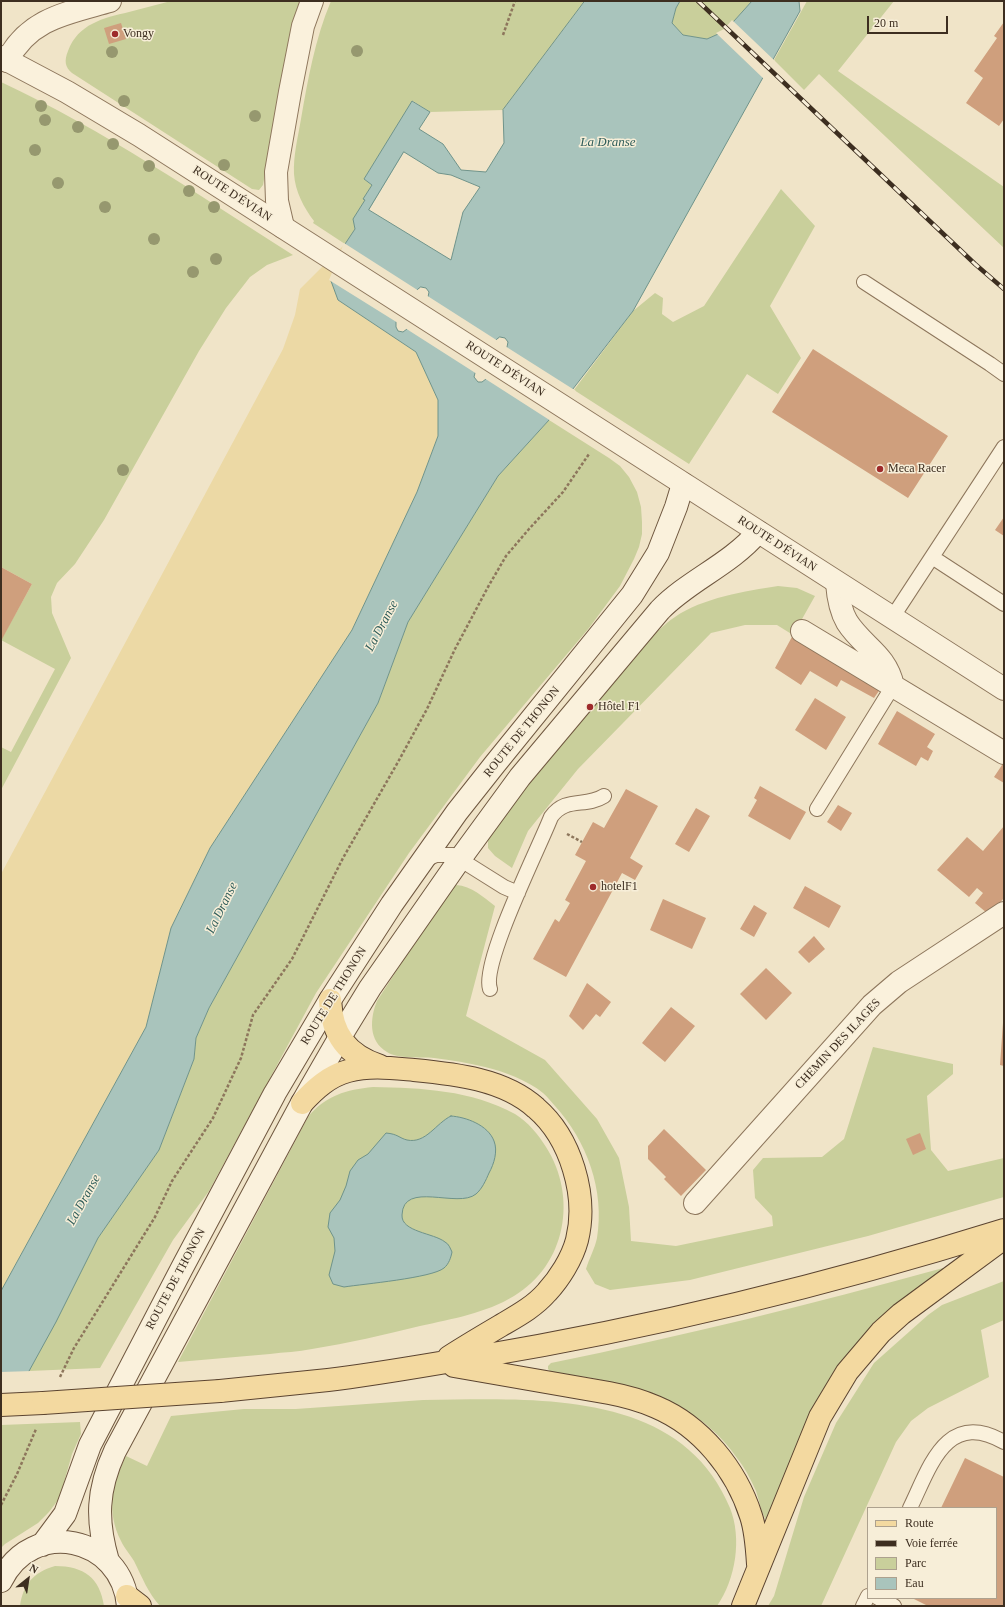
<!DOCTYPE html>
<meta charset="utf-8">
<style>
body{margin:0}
#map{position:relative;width:1005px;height:1607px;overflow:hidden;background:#f0e4c8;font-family:Georgia,serif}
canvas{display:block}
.frame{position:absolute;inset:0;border:2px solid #3d2e20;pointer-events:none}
.legend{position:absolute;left:867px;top:1507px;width:130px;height:92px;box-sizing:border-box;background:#f7eed8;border:1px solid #ada18e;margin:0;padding:5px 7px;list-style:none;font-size:12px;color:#3d2e20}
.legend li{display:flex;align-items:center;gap:8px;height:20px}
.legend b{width:20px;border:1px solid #ada18e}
.north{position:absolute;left:8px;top:1559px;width:40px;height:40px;-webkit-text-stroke:3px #f7eed8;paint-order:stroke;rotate:30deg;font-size:11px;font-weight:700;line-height:16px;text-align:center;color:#3d2e20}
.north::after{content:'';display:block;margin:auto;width:14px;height:18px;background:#3d2e20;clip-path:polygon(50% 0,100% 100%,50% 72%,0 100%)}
.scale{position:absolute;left:867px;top:16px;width:81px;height:18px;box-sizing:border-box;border:2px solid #3d2e20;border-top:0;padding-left:5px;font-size:12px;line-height:14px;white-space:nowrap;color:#3d2e20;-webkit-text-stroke:3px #f7eed8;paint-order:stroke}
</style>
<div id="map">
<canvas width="1005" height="1607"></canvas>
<div class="frame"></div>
<ul class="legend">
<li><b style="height:5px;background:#f3d9a0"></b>Route</li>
<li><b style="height:5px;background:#3d2e20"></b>Voie ferrée</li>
<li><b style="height:11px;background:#c9cf9b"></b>Parc</li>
<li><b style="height:11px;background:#a9c4bc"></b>Eau</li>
</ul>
<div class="north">N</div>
<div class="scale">20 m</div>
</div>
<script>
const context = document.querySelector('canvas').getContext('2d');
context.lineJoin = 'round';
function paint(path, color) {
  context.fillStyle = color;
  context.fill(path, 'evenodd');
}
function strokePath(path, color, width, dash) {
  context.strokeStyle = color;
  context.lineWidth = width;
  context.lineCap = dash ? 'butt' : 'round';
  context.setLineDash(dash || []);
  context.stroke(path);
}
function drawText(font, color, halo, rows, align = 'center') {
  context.font = font + ' Georgia,serif';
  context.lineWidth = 3;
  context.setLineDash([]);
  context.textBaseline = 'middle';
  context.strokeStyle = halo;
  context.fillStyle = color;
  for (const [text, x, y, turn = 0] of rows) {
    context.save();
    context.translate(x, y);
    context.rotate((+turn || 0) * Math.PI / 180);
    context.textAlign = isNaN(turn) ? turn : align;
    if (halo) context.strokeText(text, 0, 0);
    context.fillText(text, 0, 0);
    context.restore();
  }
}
paint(new Path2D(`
 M171,1h129l-10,34 -27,150 -4,5 -7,-1 -180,-116c-7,-6 -8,-12 -4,-22 10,-27 35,-33 61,-39 14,-4 28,-7 42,-11z
 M331,1h254l-82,109 -73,2 -17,-11 -49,78 8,6 -8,13 1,2 -11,19 1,10 -10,15 -32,-21 1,-2c-10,-13 -19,-30 -20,-47 -1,-18 4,-37 7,-55 7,-40 14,-80 30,-118z
 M680,1h72l-27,30 -18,8 -24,-4 -11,-12 4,-15z
 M807,1h87l-56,70 166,116v61l-185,-174 -15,16 -30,-30z
 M1,82c103,48 196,112 292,173l-26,10 -17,12 -24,31 -27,43 -95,169 -29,44 -18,19 -6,14 1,16 19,45 -70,132v-43l10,5 44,-83 -54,-29 31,-56 -31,-17z
 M781,189l34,37 -45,80 31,52 -23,36 -31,-20 -58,90 -115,-74 59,-79 22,-18 8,5 -1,16 11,8 31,-16z
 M549,420l60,38 11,8 9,11 8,15 4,15 1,15v12l-3,13 -5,12 -14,27 -31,42 -109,129 -71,96 -93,140 -107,198 -36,49 -73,128 -71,3 69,-133 61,-88 35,-91 2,-21 13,-30 169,-305 30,-81 90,-146z
 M778,586l19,2 18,8 -22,39 -16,-10h-32l-34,8 -133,136 -50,62 -16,37 -17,-12 -7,-8v-11l43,-56 124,-148c7,-5 13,-12 20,-16 27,-19 71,-26 103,-31z
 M456,885c16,1 27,12 39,21l-29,110 79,44 52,59 22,39 10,49 2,34 45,5 97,-20 -1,-10 -17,-18 -2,-28 10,-12 59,-1 22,-18 29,-92 80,17v10l-26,22 4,54 17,21 56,-13v39l-136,39 -178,44 -80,10 -15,-6 -9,-15c3,-10 9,-21 11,-31 8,-47 -10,-97 -42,-132 -4,-4 -7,-9 -12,-13 -16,-13 -38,-21 -58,-26 -16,-4 -34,-7 -51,-9 -12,-1 -37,1 -47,-6 -19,-11 -17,-34 -10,-51l72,-112z
 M373,1087c49,1 98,3 142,27 13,8 23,20 31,33 32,50 20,118 -32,149 -28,17 -62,23 -94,30 -36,9 -72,17 -108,23 -14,3 -28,3 -42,5 -31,3 -61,5 -92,8l130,-245c18,-22 38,-27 65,-30z
 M943,1268l1,1c-42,30 -84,63 -112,107 -29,44 -45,96 -66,144 -5,-8 -7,-20 -10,-29 -4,-9 -10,-21 -16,-29 -45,-67 -115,-80 -189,-90l-3,-3v-3l3,-3c132,-27 262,-59 392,-95z
 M1004,1281v39l-23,10 8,47 -61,31 -17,13 -15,21 -75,164h-53l6,-10 30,-99 32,-74 38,-60 54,-48 14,-10z
 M423,1400c107,-1 258,-13 307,108 12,30 6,71 -13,98h-557c-12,-13 -18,-29 -26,-45 -4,-7 -10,-13 -13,-20 -15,-30 -9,-57 5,-85l21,10 24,-50 73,-7h52z
 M80,1422l1,12 -9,20 -9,32 -5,14 -9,12 -11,11 -33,21 -4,4v-123z
 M55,1566c29,0 45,12 49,40h-84c3,-22 14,-34 35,-40z`), '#c9cf9b');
paint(new Path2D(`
 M345,244l-7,56 78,52 22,48v36l-21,56 -65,138 -142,218 -39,80 -25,99 -145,264v-417l282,-525 12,-34 5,-26z`), '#ecd9a5');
const water = new Path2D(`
 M585,1h95l-4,7 -4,15 11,12 24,4 18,-8 27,-30h47l1,10 -167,300 -84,109 -51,56 -90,146 -30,81 -169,305 -13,30 -2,21 -35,91 -61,88 -42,84 -55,100v-131l145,-264 25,-99 39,-80 142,-218 65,-138 21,-56v-36l-22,-48 -78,-52 -7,-19 14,-37 10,-15 -2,-10 12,-19 -2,-1 9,-14 -8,-6 48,-78 18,11 -11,17 24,15 18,26 25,2 18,-29 -1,-33zM404,152l34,21 13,2 29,12 -17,25 -12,48 -82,-50zM421,287l5,1 3,4 -1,5 -21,32 -4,3 -5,-1 -2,-4v-5l21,-32zM500,337l5,1 3,4 -1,5 -21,32 -4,3h-4l-4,-5 1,-4 21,-33z
 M451,1116c15,1 37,9 43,25 4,10 0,23 -5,32 -3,7 -7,16 -13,21 -18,15 -73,-14 -74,21 -1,17 32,18 43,27 4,2 5,6 7,10 -1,5 -3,12 -8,16 -12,10 -81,16 -100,19l-11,-3 -4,-9 6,-24 -1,-13 -6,-11 2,-14 10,-13 6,-14 4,-15 8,-11 10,-6 18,-21c12,1 13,5 21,7 19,4 29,-17 44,-24z`);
paint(water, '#a9c4bc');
strokePath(water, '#6f938a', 1);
paint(new Path2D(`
 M732,20l43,41 -10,19 -49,-47 8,-4z
 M344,243l75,48 -21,32 -69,-43z
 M426,295l72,46 -21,33 -72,-46z
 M505,346l71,45 -25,30 -67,-43z
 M32,1371l-29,51 -2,2v-52z`), '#f0e4c8');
paint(new Path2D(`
 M1004,22v97l-5,7 -33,-23 17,-25 -9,-7 23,-33 -3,-2z
 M121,23l5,16 -17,5 -5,-16z
 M813,349l135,87 -40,62 -136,-86z
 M1004,517v19l-9,-6z
 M1,567l31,17 -31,57z
 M793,635l88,53 -7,10 -33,-18 -4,7 -27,-16 -9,14 -26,-17z
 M815,698l31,19 -20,33 -31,-20z
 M897,711l38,23 -8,13 6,4 -5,10 -7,-4 -5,9 -38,-22z
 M1004,762v21l-10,-6z
 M760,786l46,26 -16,28 -42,-24 9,-16 -3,-2z
 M626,789l32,17 -28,52 13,8 -8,14 -13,-7 -56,104 -33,-18 22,-40 4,3 11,-19 -5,-3 21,-39 -11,-6 18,-33 11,6z
 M838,805l14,8 -11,18 -14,-9z
 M696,808l14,8 -21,36 -14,-8z
 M1004,826v72l-7,8 -10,7 -12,-10 8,-10 -6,-5 -8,9 -32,-27 30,-33 16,14z
 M805,886l36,20 -12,22 -36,-20z
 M663,899l43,19 -14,31 -42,-19z
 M754,905l13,8 -13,24 -14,-8z
 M814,936l11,13 -16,14 -11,-11z
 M766,968l26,25 -26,27 -26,-26z
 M587,983l24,19 -11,15 -4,-3 -13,16 -14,-14z
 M671,1007l24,19 -30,36 -23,-19z
 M1003,1023h1v43l-4,-1z
 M664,1129l42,41 -25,26 -17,-17 2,-2 -18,-18v-13z
 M920,1133l6,16 -13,6 -7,-16z
 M965,1458l39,19v129h-76l-16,-8h84v-90h-55z`), '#cf9f7d');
const service = new Path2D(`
 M864,282l126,82 14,10
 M932,557l72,47
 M892,618l112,-171
 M817,809l76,-123
 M423,861l13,-6h17l51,32 14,6
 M490,989c-9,-26 49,-141 61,-172 15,-21 34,-9 53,-21
 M910,1508c20,-41 36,-99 94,-66
 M878,1598l16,8
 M863,1606l5,-10`);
const minor = new Path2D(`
 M7,61c22,-43 61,-48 103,-60
 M283,227l-6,-26 -1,-29 14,-80 13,-66 9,-25
 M837,583c1,14 3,27 10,39 16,25 39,32 46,64
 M802,631l202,122
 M695,1203l177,-198 27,-23 105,-69`);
const tertiary = new Path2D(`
 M1,57l66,35 72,43 865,554`);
const secondary = new Path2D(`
 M42,1545l23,-31 25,-69 92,-177 93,-175 55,-93 62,-96 65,-92 38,-48 137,-169 26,-42 18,-46 7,-23
 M108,1561c-12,-41 -11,-71 7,-110l187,-348 38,-66 30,-49 90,-129 60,-82 140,-167c29,-30 70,-45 98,-78
 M1,1581c31,-64 121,-45 127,25`);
const primary = new Path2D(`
 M330,1000c2,35 17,55 50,66
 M302,1103c13,-14 27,-27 46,-32 22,-6 44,-3 66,-1 41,4 90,9 122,38 35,30 52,88 41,132 -5,19 -18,39 -30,52 -13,15 -30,24 -47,34 -17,10 -34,20 -51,31
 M454,1366l155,27c16,3 31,7 47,14 45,19 80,62 95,109 5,15 6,32 7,48
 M220,1391c36,-4 72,-7 108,-11 50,-6 99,-15 148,-23 179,-30 355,-73 528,-127
 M1,1405l42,-2
 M127,1596l13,10
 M743,1606l77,-189 27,-45 34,-40 20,-18 103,-76`);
strokePath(service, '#8d765c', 16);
strokePath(minor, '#8d765c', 24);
strokePath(tertiary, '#8d765c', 24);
strokePath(secondary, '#6f573f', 24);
strokePath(primary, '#5b4430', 24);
strokePath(new Path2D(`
 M503,35l12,-34
 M567,834l15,8
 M60,1377l14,-29 81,-131 17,-36 41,-63 28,-60 12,-43 39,-56 51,-101 55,-96 29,-53 28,-60 33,-62 18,-31 23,-27 34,-37 26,-38
 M1,1505l16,-31 19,-45`), '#8d765c', 2.5, [3, 2]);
strokePath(service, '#faf1dc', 14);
strokePath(minor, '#faf1dc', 22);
strokePath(tertiary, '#faf1dc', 22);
strokePath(secondary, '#faf1dc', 22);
strokePath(primary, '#f3d9a0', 22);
const rail = new Path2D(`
 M698,1l277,263 29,25`);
strokePath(rail, '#3d2e20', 4.5);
strokePath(rail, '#f7eed8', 3, [9]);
const primaryBridge = new Path2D(`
 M43,1403l177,-12`);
strokePath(primaryBridge, '#5b4430', 24, []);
strokePath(primaryBridge, '#f3d9a0', 22);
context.fillStyle = '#96986f';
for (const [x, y] of [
 [357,51],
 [112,52],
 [124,101],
 [41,106],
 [255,116],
 [45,120],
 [78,127],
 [113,144],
 [35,150],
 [224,165],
 [149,166],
 [58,183],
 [189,191],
 [105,207],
 [214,207],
 [154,239],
 [216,259],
 [193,272],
 [123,470]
]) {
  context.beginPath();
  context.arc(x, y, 6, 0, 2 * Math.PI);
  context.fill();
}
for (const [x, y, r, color] of [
 [115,34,4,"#9e2a2b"],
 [880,469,4,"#9e2a2b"],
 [590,707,4,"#9e2a2b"],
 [593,887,4,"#9e2a2b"]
]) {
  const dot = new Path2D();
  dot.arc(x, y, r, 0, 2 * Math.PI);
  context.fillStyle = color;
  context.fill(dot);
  strokePath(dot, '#f7eed8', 1.5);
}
drawText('12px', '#3d2e20', '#f7eed8', [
 ["Vongy",123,34],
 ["Meca Racer",888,469],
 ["Hôtel F1",598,707],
 ["hotelF1",601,887]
], 'left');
drawText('12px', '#3d2e20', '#f7eed8', [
 ["ROUTE D'ÉVIAN",232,194,33],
 ["ROUTE D'ÉVIAN",505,369,33],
 ["ROUTE D'ÉVIAN",777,544,33],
 ["ROUTE DE THONON",522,732,-51],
 ["ROUTE DE THONON",334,996,-58],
 ["CHEMIN DES ILAGES",838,1044,-47],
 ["ROUTE DE THONON",176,1279,-62]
]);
drawText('italic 13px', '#2f5d5a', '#f7eed8', [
 ["La Dranse",608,143],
 ["La Dranse",382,626,-62],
 ["La Dranse",222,908,-64],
 ["La Dranse",84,1200,-61]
]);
</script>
